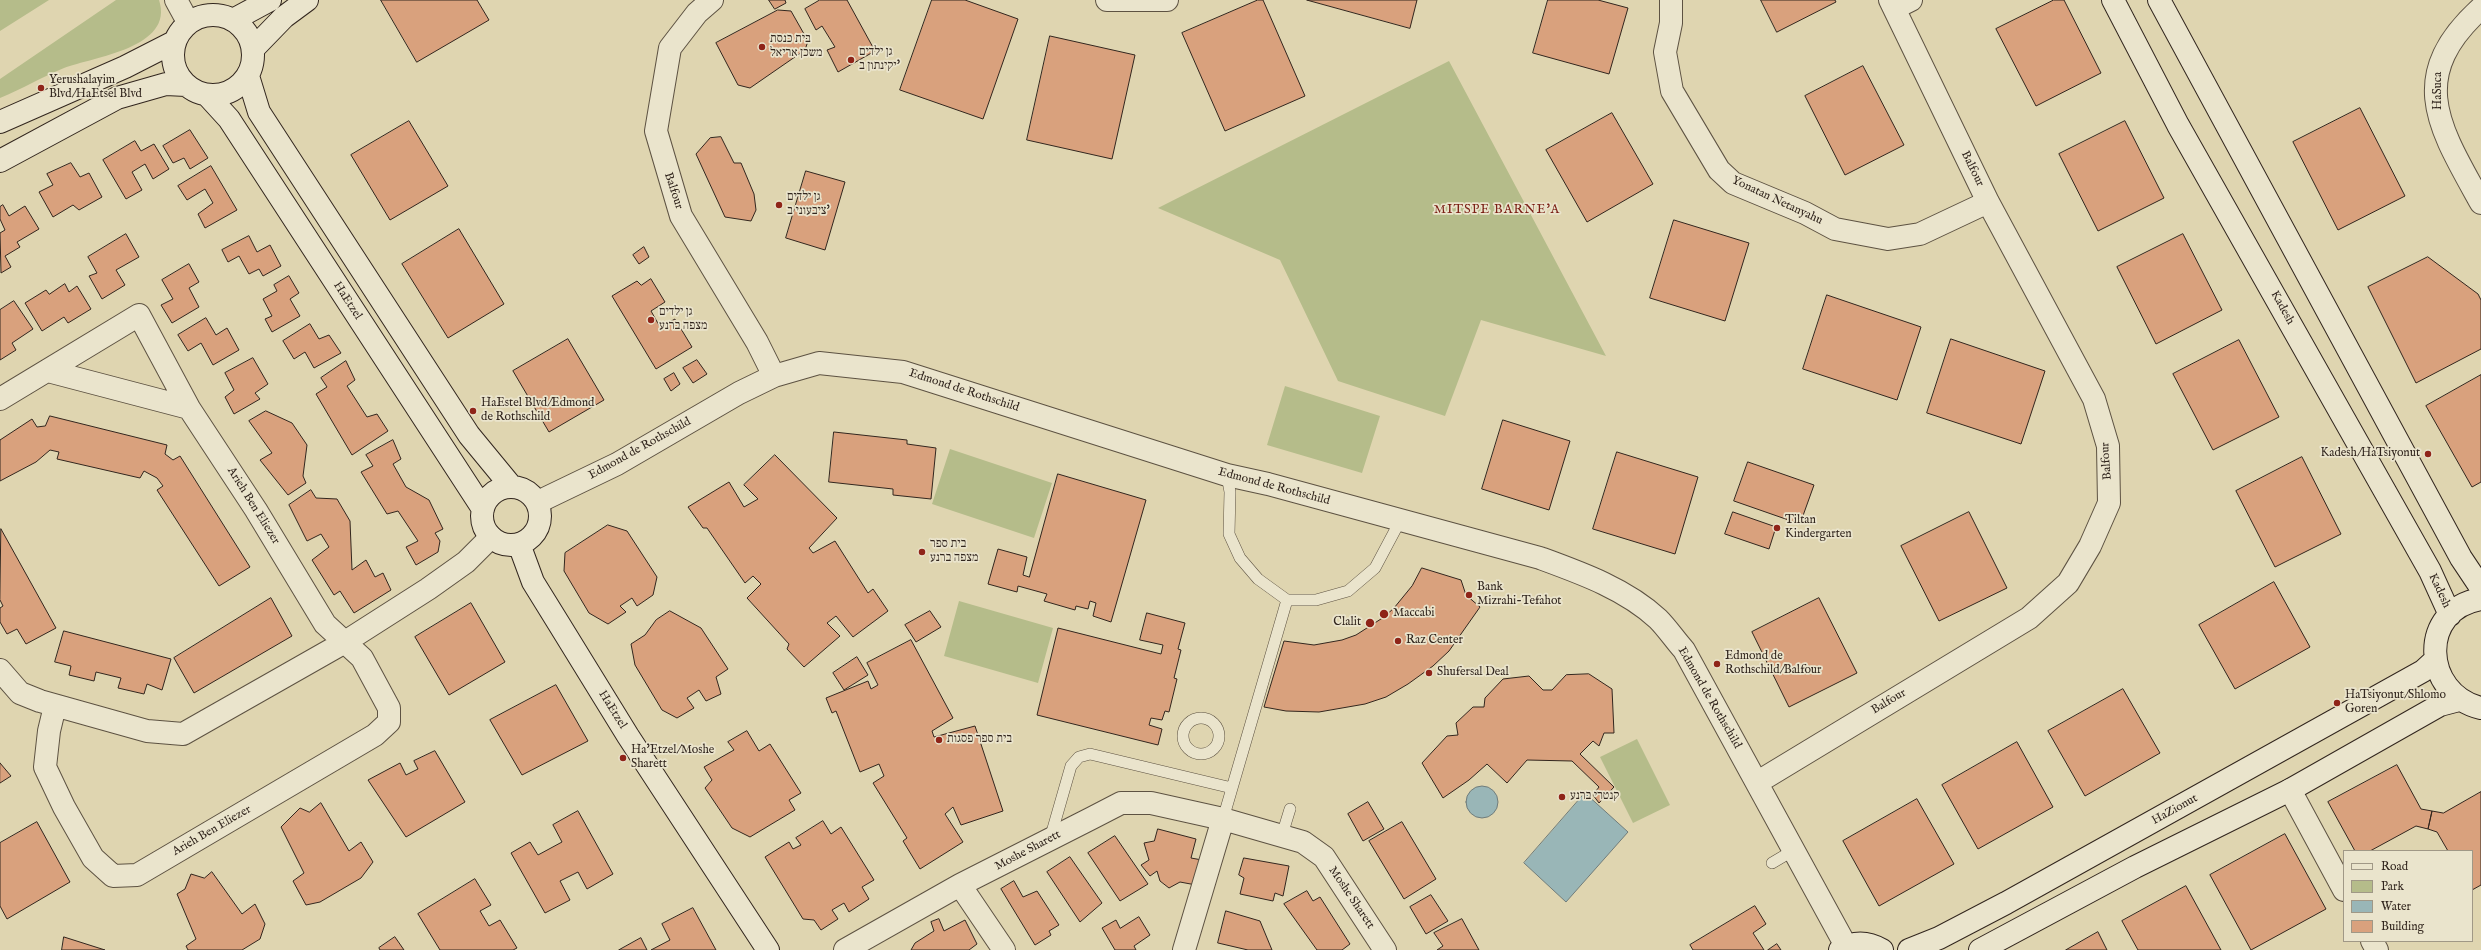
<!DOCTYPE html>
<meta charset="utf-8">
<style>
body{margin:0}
#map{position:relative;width:2481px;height:950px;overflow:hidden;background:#dfd5b0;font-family:"IM FELL English",serif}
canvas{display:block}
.legend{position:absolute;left:2343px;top:850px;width:130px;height:92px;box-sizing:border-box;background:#eae4cc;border:1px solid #a09886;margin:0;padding:5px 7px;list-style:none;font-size:12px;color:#32261e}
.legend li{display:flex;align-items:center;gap:8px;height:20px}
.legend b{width:20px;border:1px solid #a09886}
</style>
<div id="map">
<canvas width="2481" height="950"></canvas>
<ul class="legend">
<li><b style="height:5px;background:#eae4cc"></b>Road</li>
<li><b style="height:11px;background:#b5bc8a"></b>Park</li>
<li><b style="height:11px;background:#99b6b7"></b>Water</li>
<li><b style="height:11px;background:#d9a17d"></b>Building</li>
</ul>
</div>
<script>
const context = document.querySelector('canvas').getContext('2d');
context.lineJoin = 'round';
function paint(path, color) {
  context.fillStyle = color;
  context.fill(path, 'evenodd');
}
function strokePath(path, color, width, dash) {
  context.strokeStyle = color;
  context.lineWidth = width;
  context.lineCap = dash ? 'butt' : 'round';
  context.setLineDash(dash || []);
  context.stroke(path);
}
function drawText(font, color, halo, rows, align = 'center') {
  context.font = font + ' "IM FELL English","Frank Ruhl Libre",serif';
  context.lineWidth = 3.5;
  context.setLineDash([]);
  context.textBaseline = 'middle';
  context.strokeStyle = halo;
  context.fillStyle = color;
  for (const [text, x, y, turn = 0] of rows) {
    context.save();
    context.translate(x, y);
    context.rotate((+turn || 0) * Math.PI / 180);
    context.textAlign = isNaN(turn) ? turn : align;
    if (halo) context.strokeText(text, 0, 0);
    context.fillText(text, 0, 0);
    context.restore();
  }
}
paint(new Path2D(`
 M0,0h49l-49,31z
 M116,0h43c16,48 -66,57 -95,68 -22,9 -42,21 -64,30v-19z
 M1449,61l157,295 -125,-36 -36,96 -107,-35 -58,-121 -122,-52z
 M1285,386l95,30 -18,57 -95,-28z
 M950,449l102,34 -18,55 -102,-34z
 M959,601l94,27 -15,55 -94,-27z
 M1637,739l33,66 -37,18 -33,-66z`), '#b5bc8a');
const water = new Path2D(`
 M1466 802a16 16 0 1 1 32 0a16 16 0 1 1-32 0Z
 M1585,793l43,39 -62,70 -42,-39z`);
paint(water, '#99b6b7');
strokePath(water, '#707c7a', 1);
const building = new Path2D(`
 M381,0h96l12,20 -72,42z
 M769,0h16l1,3 -11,6z
 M820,0h27l28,51 -37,21 -11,-22 8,-3 -13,-21 -6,4 -11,-21z
 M932,0h33l53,19 -35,100 -83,-29z
 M1258,0h5l42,96 -80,35 -43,-98z
 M1307,0h110l-7,28z
 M1548,0h50l30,8 -19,66 -76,-21z
 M1761,0h74l1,2 -59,30z
 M2054,0h10l37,73 -65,33 -40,-77z
 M778,10l13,1 17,30 -3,9 -55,38 -12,-3 -22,-42z
 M1050,36l85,19 -23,104 -85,-19z
 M1863,66l41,79 -59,30 -40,-79z
 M2360,108l45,88 -67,34 -45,-88z
 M1612,113l41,71 -66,38 -41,-72z
 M409,121l39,65 -58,34 -39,-65z
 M2125,121l39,77 -66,33 -39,-77z
 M190,130l18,28 -18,11 -6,-11 -11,5 -10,-17z
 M721,137l13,26h7l13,31 2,16 -5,11 -26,-4 -29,-63 14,-16z
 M135,141l6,10 13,-7 15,25 -16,10 -8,-15 -13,8 10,18 -16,9 -23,-39z
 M71,163l9,14 9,-4 13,24 -23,13 -6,-5 -20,12 -14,-25 14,-7 -6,-11z
 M211,166l26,44 -32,18 -7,-14 15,-11 -8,-14 -18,11 -9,-14z
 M806,171l39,11 -20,68 -39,-12z
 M3,205l6,11 16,-10 14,23 -22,13 3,5 -15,9 6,11 -10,6 -1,-40 5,-3 -5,-11v-12z
 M1674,220l75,23 -24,78 -75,-23z
 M459,229l45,75 -56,34 -46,-74z
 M126,234l13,23 -23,13 9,15 -23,14 -13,-23 8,-3 -9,-16z
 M2183,234l39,76 -66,34 -39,-77z
 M249,236l8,16 13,-7 11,21 -18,10 -4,-7 -10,5 -10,-18 -11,6 -6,-12z
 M644,247l5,10 -10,7 -6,-9z
 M2428,257l50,37 3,6v49l-65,34 -48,-96z
 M189,264l10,18 -10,6 10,19 -27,16 -11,-18 12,-6 -11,-19z
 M289,276l10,17 -9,6 10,17 -28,16 -7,-13 7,-3 -9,-17 14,-8 -3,-6z
 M651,279l14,23 -14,9 9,16 15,-8 17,28 -36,22 -44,-73 25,-15 4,4z
 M65,284l4,8 8,-6 14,23 -23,14 -4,-6 -22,14 -17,-28 21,-13 3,4z
 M1827,295l94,32 -24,73 -94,-31z
 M14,301l19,28 -21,14 4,7 -16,10v-50z
 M206,318l10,17 11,-7 12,22 -26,15 -12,-22 -13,8 -10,-16z
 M310,324l9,15 10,-4 12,18 -27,15 -9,-16 -11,7 -11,-18z
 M568,339l36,61 -55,32 -36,-61z
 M1951,339l94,32 -24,73 -94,-31z
 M2239,340l40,77 -66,33 -40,-76z
 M253,358l15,26 -13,9 5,6 -26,15 -9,-17 9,-7 -9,-17z
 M697,360l10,14 -14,9 -10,-15z
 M346,361l9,19 -8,6 20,31 10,-3 11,17 -36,24 -36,-61 11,-7 -6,-9z
 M674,373l6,11 -9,7 -7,-12z
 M2481,375v107l-9,5 -46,-81z
 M266,411l26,12 15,22 -4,31 3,7 -18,12 -28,-35 12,-7 -23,-32z
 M50,416l117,29 -2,9 8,6 7,-4 70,111 -31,19 -62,-96 6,-4 -6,-8 -13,-7 -4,7 -83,-19 2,-7 -9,-2 -14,12 -36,19v-41l32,-21 5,8 8,-1z
 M1503,420l67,21 -21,69 -67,-21z
 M834,432l73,8v4l29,4 -5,51 -38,-4v-6l-64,-7z
 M393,440l8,19 -8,5 13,23 23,13 14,29 -8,4 5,8 -2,11 -22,13 -10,-18 12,-6 -20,-30 -11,3 -26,-42 12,-6 -7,-11z
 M1617,452l81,25 -23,77 -82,-25z
 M775,455l62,63 -28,30 4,5 22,-12 33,52 5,-4 15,22 -35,26 -17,-21 -9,7 13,13 -36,31 -17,-18 2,-5 -42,-46 14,-14 -8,-8 -8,7 -38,-55h-4l-15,-21 41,-25 15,25 14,-8 -14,-14z
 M2302,457l39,77 -66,33 -39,-76z
 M1748,462l66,23 -14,39 -66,-23z
 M1058,474l88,26 -35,122 -18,-6 3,-13 -6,-2 -2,8 -12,-3 -1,4 -31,-9 3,-7 -29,-8 -1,6 -29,-8 10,-35 29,8 -4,18 6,2z
 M311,490l5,8 21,1 13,22 2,49 14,-10 9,17 8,-4 8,17 -37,23 -14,-22 -6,4 -22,-35 17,-13 -8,-13 -14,7 -18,-36z
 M1733,512l43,15 -7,22 -44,-15z
 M1969,512l38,76 -68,33 -38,-75z
 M608,525l19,6 30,46 -4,18 -16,11 -5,-8 -12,8 6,6 -18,12 -19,-11 -25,-42 1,-18z
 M1,529l55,99 -30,16 -9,-15 -10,5 -7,-12v-14l3,-2 -3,-6z
 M1422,568l39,12 5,15 14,12 -31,44 -16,15 -25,18 -22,13 -21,7 -46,8 -33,-1 -22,-4 20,-66 30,4 28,-5 14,-5 28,-18 10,-9 18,-22z
 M2274,582l36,65 -75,42 -36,-64z
 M271,598l21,38 -98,57 -20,-35z
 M1819,598l38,75 -68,34 -37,-75z
 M471,603l34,59 -56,33 -34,-58z
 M670,611l31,17 27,41 -12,8 5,17 -15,7 -7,-11 -12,8 7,10 -17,10 -15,-8 -27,-45 -4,-21 14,-9 11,-15z
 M930,611l11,16 -25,15 -11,-17z
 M1147,613l38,10 -7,26 3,1 -7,28 3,1 -8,33 -4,-1 -3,9 -11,-2 -2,7 13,4 -4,16 -121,-30 21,-87 103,26 2,-9 -23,-5z
 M64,631l107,28 -9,31 -15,-6 -3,10 -26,-6 3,-10 -25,-6 -2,9 -25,-6 2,-9 -16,-4z
 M911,640l42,78 -21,13 2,6 41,-11 28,85 -42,14 -8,-18 -8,7 18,28 -43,27 -17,-28 4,-3 -34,-55 11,-7 -5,-12 -19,8 -24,-61 -4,2 -6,-15 42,-17 3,8 7,-4 -11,-22z
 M857,657l11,18 -24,15 -11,-17z
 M1589,674l23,15 2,44h-10l-5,13 -6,-5 -13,13 34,33 -15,16 -6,-8 6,-8 -27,-26 -45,-1 -20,23 -20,-19 -18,16 -26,18 -21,-35 25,-27 11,-1 -2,-12 17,-16h11l1,-9 18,-19 26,-3 14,14h9l14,-15z
 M556,685l32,56 -66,34 -32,-55z
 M2123,689l37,64 -75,43 -37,-65z
 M747,731l12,20 11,-7 31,49 -12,7 6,10 -45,27 -18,-9 -27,-40 7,-8 -8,-13 30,-17 -6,-8z
 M2017,742l36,65 -75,42 -36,-64z
 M435,751l30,51 -59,35 -38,-57 32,-17 6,12 12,-6 -4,-8z
 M0,763l11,13 -11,7z
 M2397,765l24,44 11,2 -4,18 -12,-3 -46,25h-15l-27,-49z
 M2481,792v93l-9,5v-39h-24l-11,-19 -9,-3 4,-18 11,2z
 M1917,799l37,65 -75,42 -36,-65z
 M1368,802l16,27 -21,12 -15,-27z
 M321,803l28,48 12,-9 12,20 -12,16 -41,24 -14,3 -13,-24 11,-8 -23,-46 19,-19 9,4z
 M578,811l35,63 -26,15 -9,-17 -18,9 10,19 -25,13 -34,-60 19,-11 8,13 24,-13 -9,-17z
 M823,821l8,13 10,-7 33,53 -12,7 7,12 -20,13 -5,-9 -12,7 6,9 -17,11 -7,-10 -11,-1 -38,-62 24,-15 4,7 8,-4 -5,-7z
 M37,822l33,60 -63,37 -7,-13v-63z
 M1402,822l34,57 -32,20 -35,-58z
 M1158,829l38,10 -5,19 11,2 -6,25 -16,-3 -11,6 -9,-7 -3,-10 -7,5 -9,-11 8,-5 -5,-17 10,-2z
 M2285,834l41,75 -75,41 -41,-75z
 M1115,836l33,48 -28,17 -32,-48z
 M1070,857l32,46 -22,19 -33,-50z
 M1244,858l45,8 -6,30 -8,-3 -2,8 -33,-7 4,-16 -5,-3z
 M212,872l30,42 13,-10 10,20 -5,15 -18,11h-54l-2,-4 10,-7 -19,-45 8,-5 6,-15 13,4z
 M475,879l16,26 -11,6 9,15 11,-6 17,28 -4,2h-73l-22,-36z
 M1014,881l9,16 14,-6 22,34 -10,6 2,4 -16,10 -34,-56z
 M2186,886l35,64h-83l-16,-29z
 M1307,891l6,10 7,-4 30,47 -8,6h-25l-33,-46z
 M1431,895l17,26 -22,13 -16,-27z
 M1755,906l11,18 -13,9 11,17h-71l-3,-5z
 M693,908l23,42h-65l19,-10 -8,-16z
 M1226,911l34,10 12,29h-24l-30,-7z
 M1139,917l11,18 -16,11 2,4h-21l-13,-22 14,-8 4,8z
 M939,919l5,12 21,-11 12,24 -8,6h-58l4,-7 19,-12 -3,-9z
 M1462,919l17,31h-42l6,-4 -9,-13z
 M2098,932l9,18h-41z
 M64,937l41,13h-43z
 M395,937l9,13h-24l-1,-2z
 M641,938l6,12h-28z
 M1777,944l4,6h-13z`);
paint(building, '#d9a17d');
strokePath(building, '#32261e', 1);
const lane = new Path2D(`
 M1227,475l3,17 -1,42 11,24 18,21 29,21h29l32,-9 27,-23 25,-47
 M1183 736a18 18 0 1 1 36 0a18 18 0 1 1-36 0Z
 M1223,819l64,-219
 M1282,835l8,-26
 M1050,839l21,-73 8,-9 11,-3 142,34
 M1772,863l22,-13`);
const street = new Path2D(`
 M176,0l12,22
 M712,0l-15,13 -27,35 -14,83 25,85 76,126 17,34
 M1107,0h60
 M1671,0v23l-6,29 7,39 47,79 14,13 72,30 30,16 53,10 32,-5 68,-32
 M1895,8l16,-8
 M2481,8c-76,69 -42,119 0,195
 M0,399l139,-84 50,93 -141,-37
 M538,502l79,-38 122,-71 35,-17 45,-13 84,9 324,103 41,9 272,74c41,15 86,31 118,61 9,9 17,21 26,31l162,296
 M0,670l20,23 20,8 107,30 36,3 162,-92 83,-53 38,-27 25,-25
 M55,706l-6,25 -4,36 19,40 29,51 20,18 24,-1 238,-140 14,-13v-14l-27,-50 -37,-34 -69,-114 -67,-102
 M1758,782l271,-164 39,-35 22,-37 19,-43 -1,-57 -14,-47 -106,-197 -98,-202
 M2290,790l54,100
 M960,885l44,65
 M2372,941l5,9
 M845,950l115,-65 132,-67 29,-15h30l72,16 80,23 21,15 61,93
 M1184,950l39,-131`);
const secondary = new Path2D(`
 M2113,0l65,125 252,446 20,44
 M2159,0l302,558 20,30
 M173 55a40 40 0 1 1 80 0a40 40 0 1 1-80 0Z
 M233,20l37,-20
 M253,49l31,-32 23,-17
 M248,76l11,36 210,323 42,51
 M208,96l21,23 254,390
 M0,122l125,-55 49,-25
 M0,161l117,-63 49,-14 20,1
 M482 516a29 29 0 1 1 58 0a29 29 0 1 1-58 0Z
 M519,544l14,38 26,42 69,112 140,214
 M2481,599c-63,10 -59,95 0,109
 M1840,950c14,-9 28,-8 42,0
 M1909,950l30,-12 67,-35 417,-232 12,-11
 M1980,950l155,-83 155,-77 150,-85 19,-5`);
strokePath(lane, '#5d5242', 12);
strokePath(street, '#5d5242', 24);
strokePath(secondary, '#32261e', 24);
strokePath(lane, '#eae4cc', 11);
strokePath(street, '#eae4cc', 22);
strokePath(secondary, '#eae4cc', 22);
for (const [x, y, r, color] of [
 [762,47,4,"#8f2418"],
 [851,60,4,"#8f2418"],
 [41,88,4,"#8f2418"],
 [779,205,4,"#8f2418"],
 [651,320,4,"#8f2418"],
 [473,411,4,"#8f2418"],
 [2428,454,4,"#8f2418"],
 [1777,528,4,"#8f2418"],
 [922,552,4,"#8f2418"],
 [1469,595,4,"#8f2418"],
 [1384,614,5,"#8f2418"],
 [1370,623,5,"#8f2418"],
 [1398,641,4,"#8f2418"],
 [1717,664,4,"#8f2418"],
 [1429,673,4,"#8f2418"],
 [2337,703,4,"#8f2418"],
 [939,740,4,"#8f2418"],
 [623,758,4,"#8f2418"],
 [1562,797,4,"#8f2418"]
]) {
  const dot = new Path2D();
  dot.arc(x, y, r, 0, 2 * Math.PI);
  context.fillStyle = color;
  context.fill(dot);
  strokePath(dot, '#eae4cc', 1.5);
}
drawText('12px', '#32261e', '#eae4cc', [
 ["בית כנסת",770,40],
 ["משכן אריאל",770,54],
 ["גן ילדים",859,53],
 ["יקינתון ב'",859,67],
 ["Yerushalayim",49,81],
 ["Blvd/HaEtsel Blvd",49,95],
 ["גן ילדים",787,198],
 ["ציבעוני ב'",787,212],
 ["גן ילדים",659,313],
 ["מצפה ברנע",659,327],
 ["HaEstel Blvd/Edmond",481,404],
 ["de Rothschild",481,418],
 ["Kadesh/HaTsiyonut",2420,454,"right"],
 ["Tiltan",1785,521],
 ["Kindergarten",1785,535],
 ["בית ספר",930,545],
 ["מצפה ברנע",930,559],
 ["Bank",1477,588],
 ["Mizrahi-Tefahot",1477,602],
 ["Maccabi",1393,614],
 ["Clalit",1361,623,"right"],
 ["Raz Center",1406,641],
 ["Edmond de",1725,657],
 ["Rothschild/Balfour",1725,671],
 ["Shufersal Deal",1437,673],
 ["HaTsiyonut/Shlomo",2345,696],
 ["Goren",2345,710],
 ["בית ספר פסגות",947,740],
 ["Ha'Etzel/Moshe",631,751],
 ["Sharett",631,765],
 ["קנטרי ברנע",1570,797]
], 'left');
drawText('12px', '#32261e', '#eae4cc', [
 ["HaSuca",2439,91,-90],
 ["Balfour",1972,169,64],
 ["Balfour",673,191,72],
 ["Yonatan Netanyahu",1777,201,25],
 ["HaEtzel",347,301,57],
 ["Kadesh",2282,308,61],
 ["Edmond de Rothschild",964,391,18],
 ["Edmond de Rothschild",640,449,-29],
 ["Balfour",2107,461,-94],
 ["Edmond de Rothschild",1274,487,15],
 ["Arieh Ben Eliezer",253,506,58],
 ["Kadesh",2439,591,65],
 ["Edmond de Rothschild",1709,698,60],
 ["Balfour",1889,702,-31],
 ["HaEtzel",612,710,58],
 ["HaZionut",2175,810,-29],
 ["Arieh Ben Eliezer",212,831,-30],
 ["Moshe Sharett",1028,851,-28],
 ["Moshe Sharett",1351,898,56]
]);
context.letterSpacing = '1px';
drawText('13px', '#7a1f14', '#eae4cc', [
 ["MITSPE BARNE'A",1497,210]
]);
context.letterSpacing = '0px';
</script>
